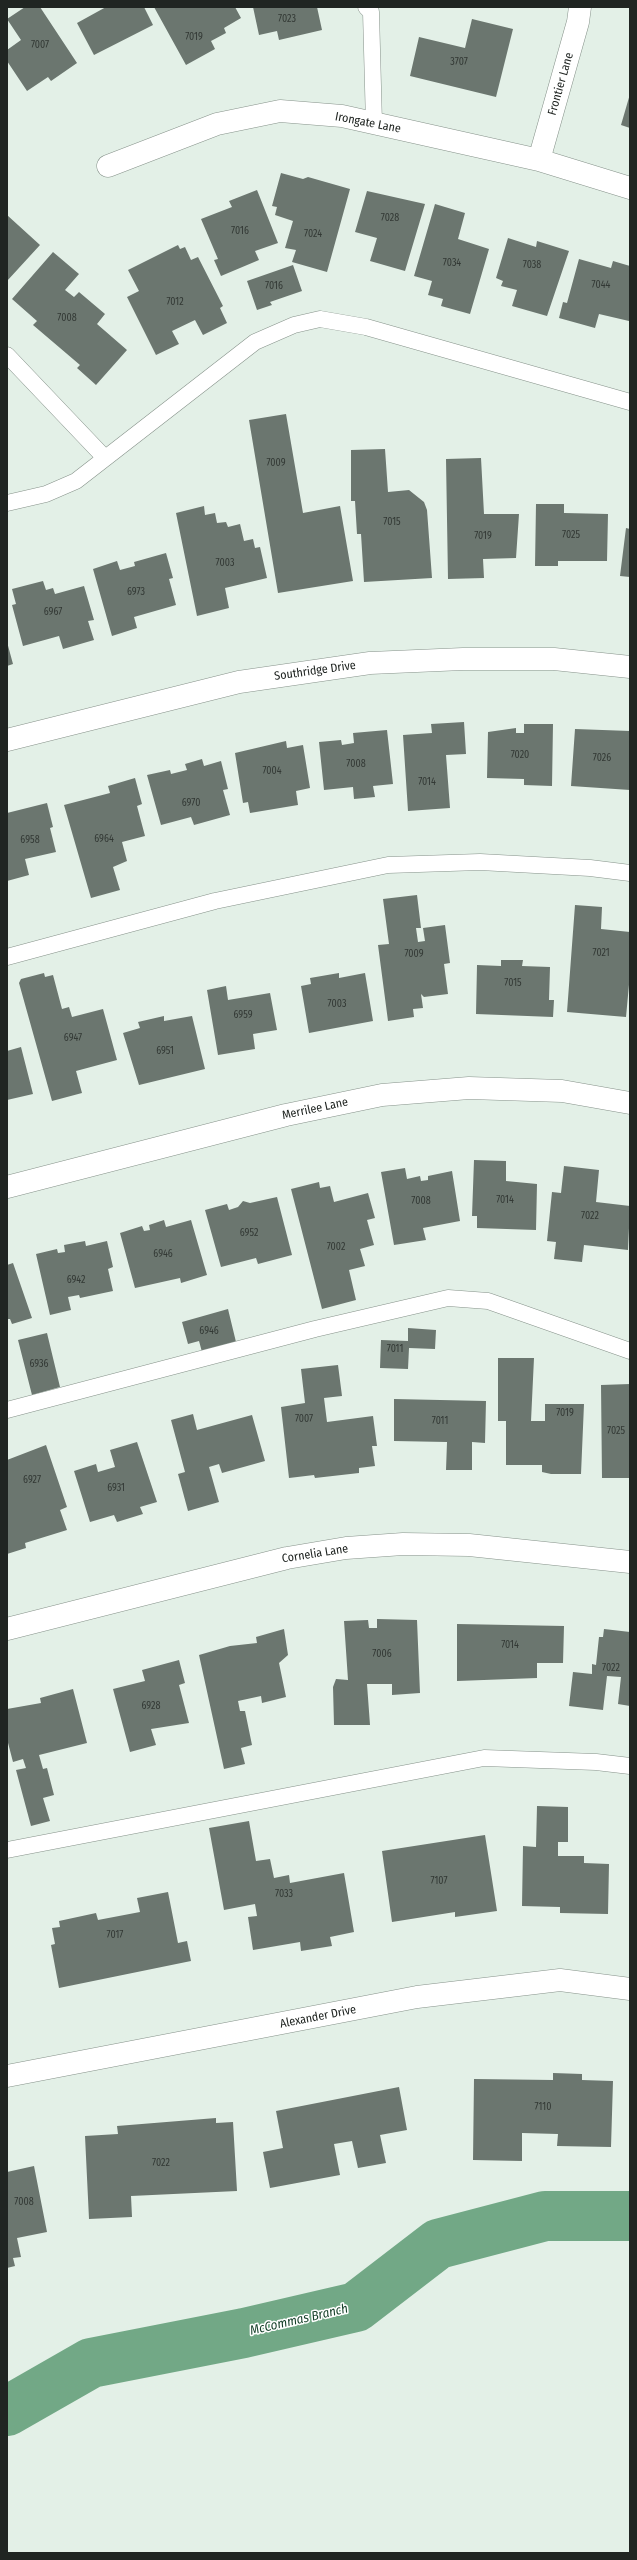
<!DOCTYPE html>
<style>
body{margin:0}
#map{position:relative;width:637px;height:2560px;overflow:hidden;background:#e3f0e7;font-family:"Fira Sans Condensed",sans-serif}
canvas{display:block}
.frame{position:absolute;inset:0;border:8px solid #202522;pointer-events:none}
</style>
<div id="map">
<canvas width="637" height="2560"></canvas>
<div class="frame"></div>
</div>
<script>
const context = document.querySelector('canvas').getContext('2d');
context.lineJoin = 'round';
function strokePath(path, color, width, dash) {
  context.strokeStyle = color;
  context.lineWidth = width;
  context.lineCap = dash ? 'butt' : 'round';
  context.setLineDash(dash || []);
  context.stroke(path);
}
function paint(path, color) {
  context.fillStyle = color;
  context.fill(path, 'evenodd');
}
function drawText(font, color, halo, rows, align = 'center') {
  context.font = font + ' "Fira Sans Condensed",sans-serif';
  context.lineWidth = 3;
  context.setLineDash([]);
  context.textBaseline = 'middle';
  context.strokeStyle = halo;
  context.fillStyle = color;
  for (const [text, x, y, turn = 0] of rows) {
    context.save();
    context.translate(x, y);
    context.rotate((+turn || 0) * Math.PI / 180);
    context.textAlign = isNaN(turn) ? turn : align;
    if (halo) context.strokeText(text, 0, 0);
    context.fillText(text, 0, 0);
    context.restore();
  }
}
strokePath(new Path2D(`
 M7,2411l84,-48 153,-30 112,-26 82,-63 107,-28h85`), '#72a886', 50);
paint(new Path2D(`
 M25,7h15l37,56 -26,18 -3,-4 -21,14 -20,-30v-11l14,-10 -14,-21z
 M106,7h38l9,18 -59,30 -17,-32z
 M154,7h81l6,11 -17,10 2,5 -15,8 4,8 -29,16z
 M253,7h64l5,23 -43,10 -2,-9 -18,4z
 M472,19l41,10 -17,68 -86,-21 9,-39 46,11z
 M630,94v34l-9,-3z
 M281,173l22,6 5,-2 42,12 -23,83 -35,-10 4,-12 -11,-2 8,-27 -18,-6 2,-8 -5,-1z
 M257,190l21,53 -23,8 4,9 -38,16 -7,-16 4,-1 -17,-40 31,-12 -3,-6z
 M367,191l58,13 -20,67 -35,-10 7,-23 -22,-6z
 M435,204l30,9 -7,26 31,10 -19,65 -29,-8 2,-7 -15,-4 4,-14 -18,-5z
 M7,215l33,30 -33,36z
 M508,238l28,9 1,-6 32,10 -22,65 -35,-10 5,-16 -16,-4 2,-5 -7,-3z
 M178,245l2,4 5,-2 6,13 7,-3 25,49 -3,2 7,15 -24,12 -8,-15 -23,11 7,13 -23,11 -29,-58 12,-6 -11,-21z
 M53,252l26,22 -14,16 9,7 5,-5 26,22 -8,10 30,26 -31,35 -19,-17 3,-3 -47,-40 4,-4 -25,-22z
 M579,259l32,9 2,-7 17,5 -1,55 -30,-7 -4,14 -36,-10 4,-16 4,1z
 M293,265l9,26 -32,11 2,3 -15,5 -10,-29z
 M286,414l17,99 37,-7 13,75 -75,12 -29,-173z
 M385,449l3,43 21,-2 15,12 3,8 5,68 -68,4 -3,-48h-4l-2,-33h-4v-51z
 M481,458l3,56h35l-3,44 -33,1 1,19 -36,1 -2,-120z
 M536,504h28v9l44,1 -1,47h-49v5h-23z
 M204,506l1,9 10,-2 2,10 9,-1 2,5 12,-3 4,17 9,-2 2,9 5,-1 7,31 -42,10 4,20 -32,8 -21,-103z
 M626,528l4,1v48l-10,-1z
 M166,553l7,25 -4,1 7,26 -42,12 3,11 -25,8 -19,-67 24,-8 3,9 15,-4 -1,-4z
 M43,581l3,9 7,-2 2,6 29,-8 10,34 -6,1 6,19 -31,9 -4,-13 -36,10 -11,-41 4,-1 -4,-15z
 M7,642l6,22 -6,2z
 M464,722l2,32 -20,1 4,53 -42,3 -5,-76 29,-2 -1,-9z
 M524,724h29l-1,62 -28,-1v-6l-37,-1 1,-46 28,-4v5h8z
 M575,729l55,2v59l-59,-4z
 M387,730l6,54 -20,2 2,11 -21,2 -1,-12 -29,3 -5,-48 22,-2 1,5 12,-2 -1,-10z
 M286,741l1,7 16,-3 7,43 -14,3 2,14 -48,8 -2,-11 -5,1 -8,-50z
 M202,759l2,7 17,-5 7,28 -5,1 7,25 -36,10 -3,-8 -30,8 -14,-50 23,-5 1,4 16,-4 -2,-6z
 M135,778l7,26 -5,2 8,30 -23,6 5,19 -14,6 7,23 -29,8 -27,-93 46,-12 -2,-7z
 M47,803l6,24 -3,1 6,24 -31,7 4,16 -22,6v-68z
 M417,895l4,33h-5l2,14 7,-1 -2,-13 22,-3 5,38 -6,1 4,30 -24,3 -3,-3 2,14 -10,1 1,8 -26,4 -10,-76 11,-1 -6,-45z
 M575,905l27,2 -1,22 29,3v42l-4,43 -59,-5z
 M501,960h22l-1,6 28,1 -1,33h5l-1,17 -77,-3 1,-49 24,1z
 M44,973l1,4 8,-2 9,34 7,-2 3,10 31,-8 14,51 -41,11 6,22 -30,8 -33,-118 2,-4z
 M339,973v5l26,-5 8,48 -64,12 -8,-47 10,-2 -1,-6z
 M226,986l2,14 42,-7 7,37 -24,4 2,15 -37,6 -11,-65z
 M164,1016v5l28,-5 13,53 -66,16 -16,-52 17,-5 -2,-6z
 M21,1047l12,47 -26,6v-49z
 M474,1160l32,1v20l31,3 -1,46 -59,-2v-12h-5z
 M564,1166l35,4 -3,32 34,4 -2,44 -44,-5 -2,17 -28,-3 2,-17 -9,-1 5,-49 9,1z
 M405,1168l2,11 13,-3 1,5 7,-1v-4l24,-5 8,50 -37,7 3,12 -32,5 -13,-73z
 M319,1182l1,6 10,-2 4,16 34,-9 7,25 -8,2 7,25 -14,4 5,17 -16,4 7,30 -34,9 -31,-120z
 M277,1197l15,58 -34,9 -2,-6 -35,9 -16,-57 22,-6 2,6 9,-3 5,-6 7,2z
 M164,1220l2,7 25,-7 16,55 -26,8 -1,-5 -45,10 -15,-55 22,-7 2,5 6,-1 -1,-5z
 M85,1241l1,5 21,-5 6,26 -5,2 5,22 -33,7 -1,-3 -11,2 3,13 -21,5 -14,-61 21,-5 1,4 7,-1 -1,-7z
 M13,1263l19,55 -20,6 -2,-5h-3v-54z
 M228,1309l8,33 -34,10 -3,-11 -11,3 -6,-22z
 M408,1328l28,2 -1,19 -26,-1 -1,21 -28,-1 1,-28 27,1z
 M47,1333l13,54 -28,8 -14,-55z
 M498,1358h36l-3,63h14v-17h39l-3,70h-30l-9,-2v-7h-36v-44h-8z
 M338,1365l4,31 -18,2 3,24 46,-6 4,30h-5l3,20 -16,2v5l-44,5 -1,-3 -25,3 -8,-71 24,-4 -4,-34z
 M630,1384v94h-28l-1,-93z
 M394,1399l92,2 -1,42 -13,-1v28h-26l1,-28 -53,-1z
 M193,1414l4,16 55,-15 13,46 -43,12 -3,-9 -10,3 10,35 -31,9 -10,-37 7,-2 -14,-52z
 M137,1442l20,60 -17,5 3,7 -26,8 -3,-7 -24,7 -16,-51 22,-7 2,8 17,-5 -5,-17z
 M46,1445l21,62 -7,3 7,20 -42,13 1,5 -19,6v-94z
 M377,1619l40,1 3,73 -28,2v-11h-25l3,41h-36l-1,-38 3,-8 12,1 -4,-59 24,-1 1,8h8z
 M457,1624l107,2 -1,37h-26v15l-80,3z
 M284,1629l4,26 -9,8 7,34 -24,6 -1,-7 -23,5 2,10h5l7,34 -11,3 4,16 -21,5 -25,-114 31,-9 27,-3 -1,-6z
 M604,1629l26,3v74l-12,-2 3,-27 -14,-1 -4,34 -34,-4 4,-34 19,2v-10l4,1 3,-28h4z
 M179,1660l6,23 -6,2 10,38 -38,6 5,16 -26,7 -17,-63 32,-8 -3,-11z
 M73,1689l14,54 -48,12 4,14 4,-1 7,27 -11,3 7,23 -19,5 -15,-56 10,-2 -3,-9 -10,3 -6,-23v-30l34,-6 -1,-5z
 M537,1806l31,1v35h-10v14h26v7l25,1 -1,50 -48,-1v-6l-38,-1 1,-60 13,1z
 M249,1821l7,40 14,-2 4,19 15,-3 1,8 54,-10 10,59 -24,5 2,9 -31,5 -1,-9 -47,8 -5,-33 9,-1 -2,-12 -31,6 -15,-82z
 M485,1835l12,76 -42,6v-5l-63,10 -10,-71z
 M168,1892l10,51 9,-2 4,20 -132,27 -8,-43 4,-1 -3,-16 8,-1 -1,-6 37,-8 2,7 42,-8 -3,-14z
 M553,2073l29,1v6l31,1 -2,66 -54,-1 1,-12 -36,-1v28l-49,-1 1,-81 79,1z
 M399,2087l8,43 -27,5 6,28 -28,5 -6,-27 -18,3 6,31 -70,13 -7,-36 20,-4 -7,-37z
 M216,2118v5l17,-1 4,69 -106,5 1,21 -43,2 -4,-83 33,-2 -1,-8z
 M34,2166l13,66 -30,6 4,19 -8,1 2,8 -8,2v-96z`), '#6b766f');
const lane = new Path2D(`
 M366,7l5,5 3,112
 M7,355l98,103
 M7,503l39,-9 30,-13 179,-139 39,-17 26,-6 46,8 264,75
 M7,957l208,-56 173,-36 92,-3 110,6 40,5
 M7,1410l308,-81 133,-31 40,3 142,50
 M7,1850l477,-92 112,4 34,4`);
const street = new Path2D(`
 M539,160l39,-138 2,-15
 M108,166l109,-42 63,-13 62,5 197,44 91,28
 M7,740l232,-58 131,-19 93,-4h91l76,8
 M7,1187l279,-72 96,-20 87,-7 93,3 68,12
 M7,1629l280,-71 59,-10 57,-4 66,1 161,17
 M7,2076l410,-79 143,-17 70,9`);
strokePath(lane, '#86928a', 17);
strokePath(street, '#86928a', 23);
strokePath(lane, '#fff', 16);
strokePath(street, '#fff', 22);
drawText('10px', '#333935', null, [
 ["7023",287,19],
 ["7019",194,37],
 ["7007",40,45],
 ["3707",459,62],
 ["7028",390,218],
 ["7016",240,231],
 ["7024",313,234],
 ["7034",452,263],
 ["7038",532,265],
 ["7044",601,285],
 ["7016",274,286],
 ["7012",175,302],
 ["7008",67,318],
 ["7009",276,463],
 ["7015",392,522],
 ["7025",571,535],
 ["7019",483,536],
 ["7003",225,563],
 ["6973",136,592],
 ["6967",53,612],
 ["7020",520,755],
 ["7026",602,758],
 ["7008",356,764],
 ["7004",272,771],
 ["7014",427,782],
 ["6970",191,803],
 ["6964",104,839],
 ["6958",30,840],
 ["7021",601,953],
 ["7009",414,954],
 ["7015",513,983],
 ["7003",337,1004],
 ["6959",243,1015],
 ["6947",73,1038],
 ["6951",165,1051],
 ["7014",505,1200],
 ["7008",421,1201],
 ["7022",590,1216],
 ["6952",249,1233],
 ["7002",336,1247],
 ["6946",163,1254],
 ["6942",76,1280],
 ["6946",209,1331],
 ["7011",395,1349],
 ["6936",39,1364],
 ["7019",565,1413],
 ["7007",304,1419],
 ["7011",440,1421],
 ["7025",616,1431],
 ["6927",32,1480],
 ["6931",116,1488],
 ["7014",510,1645],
 ["7006",382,1654],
 ["7022",611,1668],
 ["6928",151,1706],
 ["7107",439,1881],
 ["7033",284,1894],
 ["7017",115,1935],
 ["7110",543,2107],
 ["7022",161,2163],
 ["7008",24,2202]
]);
drawText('12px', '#202522', '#fff', [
 ["Frontier Lane",561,84,-74],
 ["Irongate Lane",368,123,11],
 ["Southridge Drive",315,671,-8],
 ["Merrilee Lane",315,1109,-12],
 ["Cornelia Lane",315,1554,-9],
 ["Alexander Drive",318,2017,-11]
]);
drawText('italic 13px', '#143f28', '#fff', [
 ["McCommas Branch",299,2320,-13]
]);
</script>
